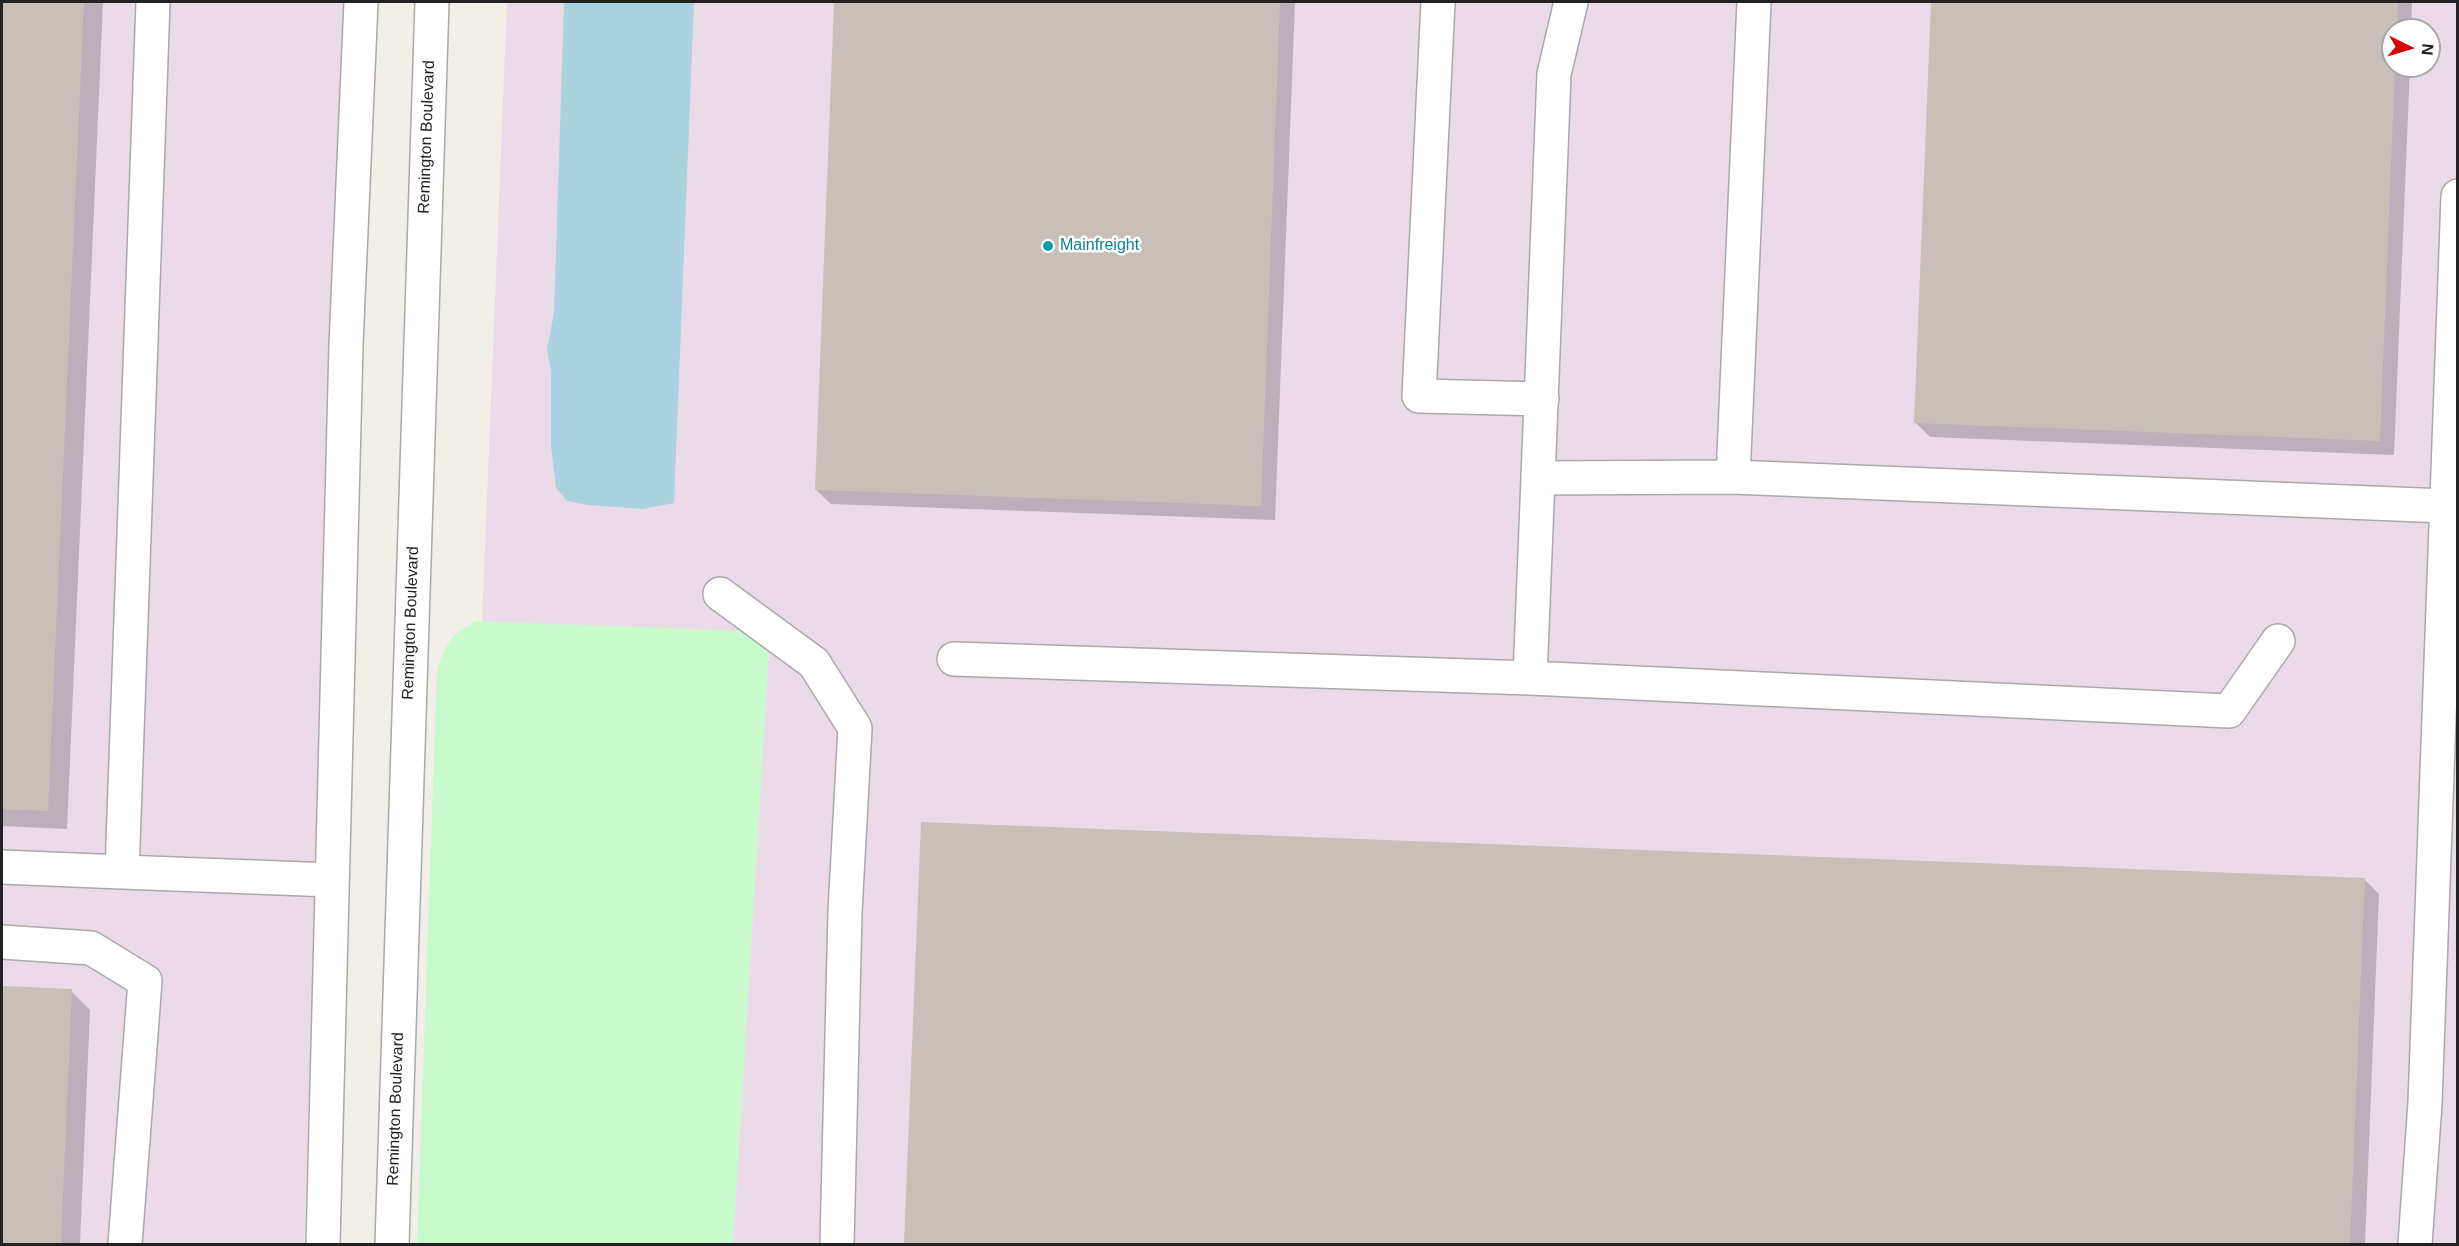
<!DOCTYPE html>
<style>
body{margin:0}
#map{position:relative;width:2459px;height:1246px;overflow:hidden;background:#f2efe9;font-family:Arial,sans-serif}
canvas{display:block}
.frame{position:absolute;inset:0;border:3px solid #222;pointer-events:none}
.north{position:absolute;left:2381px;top:18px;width:60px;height:60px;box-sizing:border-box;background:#fff;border:2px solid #a7a7a7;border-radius:50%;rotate:95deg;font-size:16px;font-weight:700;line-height:24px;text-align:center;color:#222}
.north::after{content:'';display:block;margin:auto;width:21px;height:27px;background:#d40000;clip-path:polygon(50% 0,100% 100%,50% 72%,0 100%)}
</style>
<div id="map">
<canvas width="2459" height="1246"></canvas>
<div class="frame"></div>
<div class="north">N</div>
</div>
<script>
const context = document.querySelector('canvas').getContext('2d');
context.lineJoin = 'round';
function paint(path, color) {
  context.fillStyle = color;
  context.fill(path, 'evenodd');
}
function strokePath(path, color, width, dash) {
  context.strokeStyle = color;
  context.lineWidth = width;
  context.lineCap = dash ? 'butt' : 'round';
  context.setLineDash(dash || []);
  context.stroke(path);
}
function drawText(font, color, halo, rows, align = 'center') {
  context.font = font + ' Arial,sans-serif';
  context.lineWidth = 5;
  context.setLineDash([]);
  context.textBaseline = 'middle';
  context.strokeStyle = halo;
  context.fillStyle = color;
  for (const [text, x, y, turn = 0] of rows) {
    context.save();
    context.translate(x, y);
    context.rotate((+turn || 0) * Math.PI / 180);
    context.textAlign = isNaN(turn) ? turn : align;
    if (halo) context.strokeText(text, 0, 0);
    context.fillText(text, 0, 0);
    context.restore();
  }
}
paint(new Path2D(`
 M2,2h345l-43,1242h-302z
 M507,2h1950v1242h-1724l37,-612 -288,-10zM2393,30h36v36h-36z`), '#ebdbe8');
paint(new Path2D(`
 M476,621l294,11 -37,612h-316l20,-574c8,-26 14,-36 39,-49z`), '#c8facc');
paint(new Path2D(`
 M564,2h130l-20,501 -31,6 -55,-4 -21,-4 -11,-13 -5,-42v-75l-4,-22 7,-36z`), '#aad3df');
paint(new Path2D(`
 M2,2h101l-36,827 -65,-3z
 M835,2h460l-20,518 -444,-16 -15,-14z
 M1932,2h480l-1,28h-18v36h17l-16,389 -464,-18 -15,-15z
 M922,823l1442,56 15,15 -14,350h-1459z
 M2,988l69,3 19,19 -10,234h-78z`), '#0003');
paint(new Path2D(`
 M2,2h82l-36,809 -46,-2z
 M834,2h446l-19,504 -446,-16z
 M1931,2h467l-1,28h-4v36h2l-15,375 -466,-18z
 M921,822l1444,56 -15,366h-1446z
 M2,986l70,3 -11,255h-59z`), '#c7bfb8');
const minor = new Path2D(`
 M153,2l-31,870 210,8
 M1438,2l-19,394 123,3
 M1571,2l-17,72 -16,404 195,-1 712,29
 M1733,477l21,-475
 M1538,478l-8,200 699,33 49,-70
 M720,594l94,69 41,65 -10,184 -8,332
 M954,659l576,19
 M2,867l120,5
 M2,942l89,6 54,33 -20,263
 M323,1244l23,-899 15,-343
 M392,1244l40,-1242
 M2415,1244l10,-141 33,-907`);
strokePath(minor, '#a9a9a9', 36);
strokePath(minor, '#fff', 33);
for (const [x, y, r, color] of [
 [1048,246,6,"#0f9aa8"]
]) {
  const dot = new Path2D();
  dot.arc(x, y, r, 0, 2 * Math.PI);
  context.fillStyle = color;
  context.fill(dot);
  strokePath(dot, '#fff', 2);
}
drawText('16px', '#222', '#fff', [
 ["Remington Boulevard",427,137,-88],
 ["Remington Boulevard",411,623,-88],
 ["Remington Boulevard",396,1109,-88]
]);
drawText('16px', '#0d838f', '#fff', [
 ["Mainfreight",1060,246]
], 'left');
</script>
